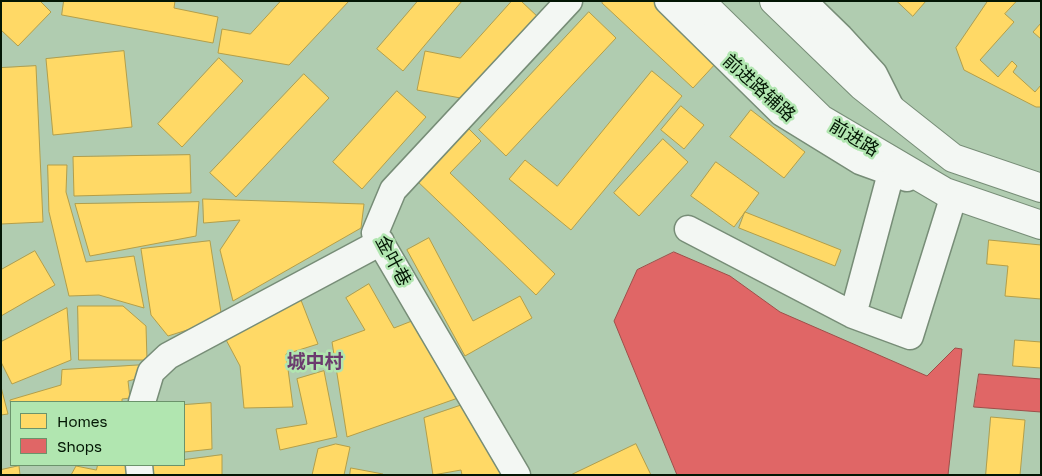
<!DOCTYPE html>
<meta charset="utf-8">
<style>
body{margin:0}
#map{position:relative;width:1042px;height:476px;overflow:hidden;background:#b0ccb0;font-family:"Golos Text",sans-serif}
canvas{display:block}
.frame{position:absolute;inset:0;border:2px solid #031604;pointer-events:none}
.legend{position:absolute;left:10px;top:401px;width:175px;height:65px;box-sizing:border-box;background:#b1e6b0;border:1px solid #6b936b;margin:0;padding:6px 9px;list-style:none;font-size:15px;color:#031604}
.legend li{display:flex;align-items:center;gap:10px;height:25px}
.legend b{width:25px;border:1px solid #6b936b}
</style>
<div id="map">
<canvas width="1042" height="476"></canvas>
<div class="frame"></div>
<ul class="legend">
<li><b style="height:14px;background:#ffd966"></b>Homes</li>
<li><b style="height:14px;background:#e06666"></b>Shops</li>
</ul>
</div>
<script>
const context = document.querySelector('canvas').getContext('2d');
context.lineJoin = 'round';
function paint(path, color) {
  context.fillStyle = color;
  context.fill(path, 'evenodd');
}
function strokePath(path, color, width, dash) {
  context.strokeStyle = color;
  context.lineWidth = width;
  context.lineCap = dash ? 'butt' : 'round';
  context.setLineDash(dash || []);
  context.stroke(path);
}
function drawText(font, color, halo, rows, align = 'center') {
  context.font = font + ' "Golos Text","Noto Sans SC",sans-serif';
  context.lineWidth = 5;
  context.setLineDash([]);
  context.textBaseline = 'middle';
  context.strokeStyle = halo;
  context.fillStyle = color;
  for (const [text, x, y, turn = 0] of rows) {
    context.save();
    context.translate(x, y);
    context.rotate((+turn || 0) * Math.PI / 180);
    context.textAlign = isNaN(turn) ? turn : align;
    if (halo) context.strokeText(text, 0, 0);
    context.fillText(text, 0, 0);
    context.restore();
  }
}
const homes = new Path2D(`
 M1,1h39l11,11 -33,34 -17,-16z
 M64,1h111l-1,7 44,9 -5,26 -151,-28z
 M281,1h68l-60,64 -71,-12 4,-24 28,5z
 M418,1h44l-59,70 -26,-22z
 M512,1h9l18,17 -73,81 -49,-9 8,-39 35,7z
 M604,1h49l64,61 -24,26 -91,-85z
 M897,1h29l-13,15z
 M988,1h53v106h-5l-72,-37 -8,-22z
 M1017,1h24v22l-8,9 8,7v46l-6,7 -22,-20 4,-6 -5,-5 -14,16 -18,-17 34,-38 -9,-8z
 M589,12l27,26 -110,118 -27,-26z
 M124,51l8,76 -79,8 -7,-76z
 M219,58l24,23 -61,66 -24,-23z
 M36,66l7,156 -42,2v-156z
 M652,71l30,25 -111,134 -62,-51 16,-19 32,26z
 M304,74l25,24 -93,99 -26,-24z
 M397,91l29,26 -64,72 -29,-27z
 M681,106l23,19 -20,24 -23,-19z
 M751,110l54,42 -21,26 -54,-41z
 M465,125l16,16 -31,32 105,101 -19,21 -122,-117z
 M663,139l25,23 -49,54 -25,-23z
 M190,155l1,38 -117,3 -1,-39z
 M716,162l43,31 -25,34 -43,-31z
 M48,165h19l-1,27 20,70 48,-6 10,52 -45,-13 -30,1 -20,-84z
 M203,199l161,5 -3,24 -128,73 -13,-51 20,-30 -36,3z
 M199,202l-3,34 -106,20 -15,-52z
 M745,212l96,38 -6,16 -96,-38z
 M429,238l44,83 47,-25 12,22 -67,38 -58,-106z
 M989,240l52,5v54l-36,-3 3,-30 -21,-2z
 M210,241l12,78 -54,17 -17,-21 -10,-66z
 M35,251l20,34 -54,31v-46z
 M369,284l25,44 23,-9 41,79 -111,39 -15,-95 33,-12 -19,-32z
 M299,295l19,49 -32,10 7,53 -49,1 -4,-42 -16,-30z
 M78,306h45l23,20 1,34h-68z
 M67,308l4,52 -59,24 -11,-22v-20z
 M1015,340l26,2v26l-28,-2z
 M144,365v12l-16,4 2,17 -8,1v3h-111v4l-1,-6 51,-15 1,-15z
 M324,371l13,66 -57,13 -4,-21 31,-5 -10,-45z
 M1,387l7,27 -7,1z
 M211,403l1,46 -28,3v-47z
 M468,403l40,72h-46l-1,-5 -28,5 -9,-57z
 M991,417l34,3 -5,55h-34z
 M336,444l14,3 -6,28h-32l6,-26z
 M636,444l15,31h-80z
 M222,455v20h-76v-10h38v-5z
 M98,465h30v10h-57l5,-9 20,4z
 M19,466l1,9h-19v-5z
 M351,468l32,6v1h-33z`);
paint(homes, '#ffd966');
strokePath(homes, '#b39e49', 1);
const shops = new Path2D(`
 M674,252l56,24 50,36 147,64 28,-28 7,1 -14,126h-271l-63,-154 23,-51z
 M979,374l62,5v33l-67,-5z`);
paint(shops, '#e06666');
strokePath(shops, '#9e4e49', 1);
const minor = new Path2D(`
 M668,1l114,112 78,48 47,17
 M803,1l37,36 34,37 18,36
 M891,173l-38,142 57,21 44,-141
 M688,229l165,86
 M142,402l9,-30 17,-16 213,-114
 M139,465l1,10
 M517,475l-142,-242 18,-43 176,-189`);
const major = new Path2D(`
 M700,1l121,118 124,73 96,33
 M774,1l88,85 91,72 88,30`);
strokePath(minor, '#778d77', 29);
strokePath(major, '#778d77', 30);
strokePath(minor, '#f3f7f3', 26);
strokePath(major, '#f3f7f3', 28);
drawText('18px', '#031604', '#b1e6b0', [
 ["前进路辅路",759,88,42],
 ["前进路",854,138,31],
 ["金叶巷",393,261,62]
]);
drawText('bold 19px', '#6b3b6e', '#b1e6b0', [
 ["城中村",315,362]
]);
</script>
